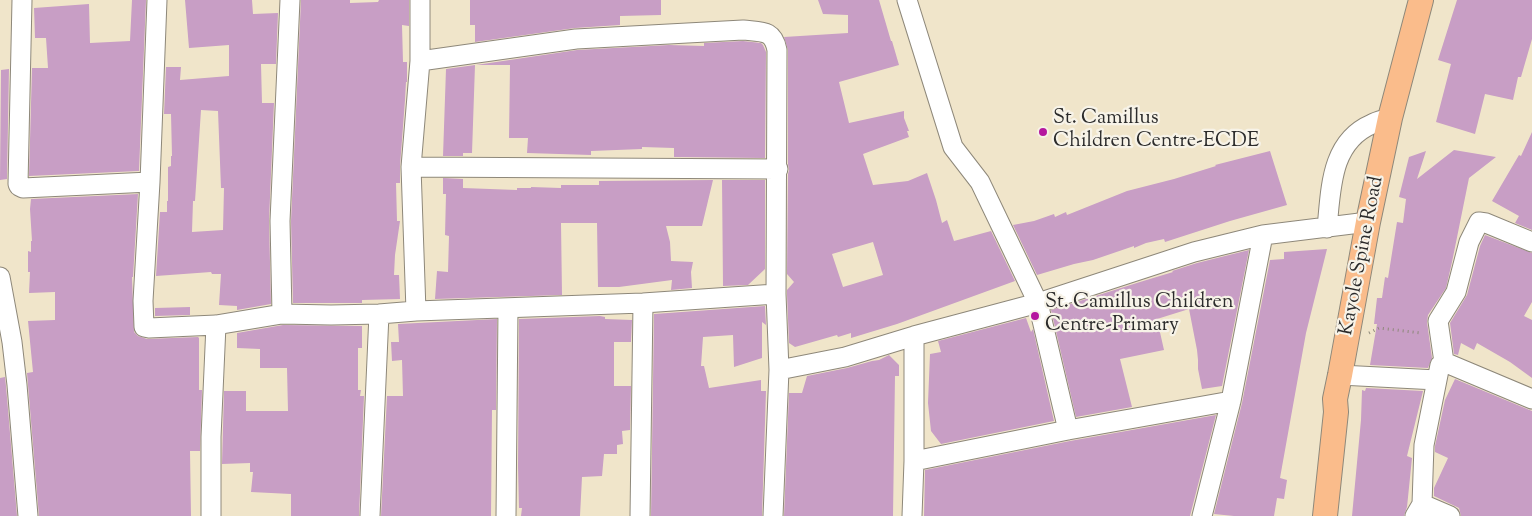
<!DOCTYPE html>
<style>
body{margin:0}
canvas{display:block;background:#f0e5ca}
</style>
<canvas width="1532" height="516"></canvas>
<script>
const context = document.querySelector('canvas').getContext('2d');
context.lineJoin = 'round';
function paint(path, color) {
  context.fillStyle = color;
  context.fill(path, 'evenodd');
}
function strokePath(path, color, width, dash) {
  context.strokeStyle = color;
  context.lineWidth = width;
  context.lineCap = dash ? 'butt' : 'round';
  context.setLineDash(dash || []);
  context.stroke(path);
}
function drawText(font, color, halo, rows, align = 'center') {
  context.font = font + ' "Sorts Mill Goudy",serif';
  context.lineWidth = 4.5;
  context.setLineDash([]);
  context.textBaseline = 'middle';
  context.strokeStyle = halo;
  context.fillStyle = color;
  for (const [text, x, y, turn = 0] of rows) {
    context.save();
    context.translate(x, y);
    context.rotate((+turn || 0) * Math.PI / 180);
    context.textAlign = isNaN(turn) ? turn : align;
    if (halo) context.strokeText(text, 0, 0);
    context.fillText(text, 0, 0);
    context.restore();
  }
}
paint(new Path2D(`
 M132,0h14l-7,171 -110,5 3,-108h16l-2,-30h-11l-1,-30 55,-4 1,39 40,-2z
 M185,0h67l1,14 25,-1 -2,51h-15l1,39h12l-5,118 2,83 -34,6v-4l-18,-1 2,-31h-9l-1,-2 -55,4 4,-64h7v-11h1v-34l3,-1v-10h1l-1,-42h-7l2,-47h15l-1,13 49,-4v-31l-40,3zM201,110l17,1 3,77h3l-1,42 -31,2 1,-31h2z
 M301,0h49v3l28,-1 1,-2h30v26l-7,-1 1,37h4v20h-1l-1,18 -5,66v17h-4l1,38h3l-5,34 -1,20h5l1,24 -38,1v3h-69l-2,-82z
 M470,0h191v15l-41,1v9l-45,3 -100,14v-17h-5z
 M818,0h61l12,41h1l7,24 -60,17 10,41 55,-12v7l5,13h-2l2,6 -46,17 10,31 35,-4 19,-8 9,27 6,23 5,-3 7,21 37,-10 24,50 -118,43 -46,14v-5l-13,4 -1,-2 -42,12 -6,-4 -2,-49v-4l7,-8 -7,-8 1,-100 1,-4 -1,-6v-114l-4,-13 64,-4v-18l-25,-1zM873,242l10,33 -40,12 -11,-33z
 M1457,0h75v39l-11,38h-3l-5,23 -28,-6 -10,40 -39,-12 15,-58 -13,-4z
 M743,41l18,2 2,2 3,7 -1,106 -91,-1v-9l-32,-1v2l-51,2v4l-64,-2 1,-15h-19l1,-73h-34l101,-15 92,-5 35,1v-3z
 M475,65l-3,88h-9v3h-20l3,-87z
 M9,69l-2,110 -7,1 1,-110z
 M1532,132v98l-17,-7 4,-7 -27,-15 27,-46 2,1z
 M1454,150l42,7 -27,21 -17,84 -6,26 -18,27 -1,7 5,36 -4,10 -58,-3 7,-41h-3l3,-26h5l3,-21 3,1 9,-56 6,1 3,-24 -7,-2 10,-40 17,-6 -9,28z
 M1270,151l17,54 -57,16 -65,21 -1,-3 -18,4 -12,5v-2l-41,14 -19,4 -37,11 -24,-50 21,-4 20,-7 1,3 11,-5 1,3 60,-24 47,-12 42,-13 -1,-1z
 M443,178l20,1v9l54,2v-2h14v-1l30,1v-3h38v-4l114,-1 -11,46h-36l4,16 1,19 22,1 -2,10 1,16 -21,2 1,-10 -53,7h-21l-1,-64h-36l1,72 -127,4 2,-28 11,1 1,-36 -4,-1 1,-41h-3z
 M722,180h43v89l-17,16 -25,1z
 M138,194l-5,83h-1l2,55 4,4 9,3 51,-2 1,1v52h3l-2,61h-10l1,65h-152l-12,-143 6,-1 -5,-51 27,-1v-28l-26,1 1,-21h-2v-21l3,1v-11h1l-2,-32 1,-10z
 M1485,235l47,18v49l-8,14 8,4v58l-22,-16 -33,-19 -3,7 -13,-7 -3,12 -4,-1 -4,-31 17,-28 13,-49z
 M1327,249l-21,84 -26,145 7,2 -3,19 -7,-1 -3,18h-40l-20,-2 28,-111 28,-143 14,-1v-7z
 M1249,250l-27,136 -20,3 -4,-20v-9l-1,-10 -8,-41 -32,10 7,31 -44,9 12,48 -56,10 -25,-107 89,-28 33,-10 -1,-1 25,-8z
 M765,306l1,19 -4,-3v36l-28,9 -1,-32 -30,2 -2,29h3l5,22 52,-8v11h5l-4,125h-111l3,-202z
 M190,307v8l-35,1v-8z
 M600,316l5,1v2l27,1 -1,22h-17v44h17l-1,44 -8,1 1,13 -6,1v9h-13l-2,22 -20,1 -2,39h-59l1,-8h-3l-1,-42 1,-147z
 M1026,318l5,14 2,-3 21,92 -113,23 -10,-13 -3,-28 2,-49 11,-2 -3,-11z
 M497,319l-1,91h-4l-1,106h-110l6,-120h16l-1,-36 -10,1 -1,-19h8l-1,-18z
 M283,325l79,1v22h-4v42h3l-1,6h4l-5,120h-68v-22l-40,-2 2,-20h-3v-9l-28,1 2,-73h22v20h42l-1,-43h-27v-19l-23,-1v-15z
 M889,355l10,10v11h-4l-2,140h-109l5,-123h13l5,-17 40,-8 25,-7 7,-1z
 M5,377l1,9 11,130h-17v-138z
 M1455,379l77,32v105h-71l-2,-8 -25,-12v-8l14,-30 -13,-6v-6l10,-46z
 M1366,388l57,3 -16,65 5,2 -5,49 -3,9h-52l9,-96 1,-30 3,1z
 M1216,415l-26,101h-266l1,-46 145,-29z`), '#c89ec5');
const minor = new Path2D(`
 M22,0l-4,184 1,2 4,2 127,-6
 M157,0l-7,182 -7,119 1,26 5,1 67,-3 66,-11 49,1 48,-1 37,-3 227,-8 133,-9
 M907,0l46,147 27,35 58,121 30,127
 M420,61l156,-22 167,-9c18,2 30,-1 34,20l-1,244 3,76 -6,146
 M411,167l367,2
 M1327,228c4,-38 3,-86 45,-104 5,-3 12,-4 18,-6
 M0,277l12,65 5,43 11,131
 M416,311l-5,-144 9,-106v-61
 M282,314l-2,-93 10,-221
 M1444,362l88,37
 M779,370l66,-13 69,-21 124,-33 156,-51 69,-17 105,-13
 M1340,375l97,5
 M914,461l154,-31 163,-29
 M1422,504l28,12
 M211,516v-79l5,-112
 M370,516l9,-202
 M506,516l2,-207
 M640,516l3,-213
 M912,516l2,-55v-125
 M1202,516l29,-115 32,-166
 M1415,516l7,-12 2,-59 16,-80 4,-3 -6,-41 18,-29 13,-50 10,-20 7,1 46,19`);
const major = new Path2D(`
 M1325,516l11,-104 -1,-13 5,-24 28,-153 22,-104 31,-118`);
strokePath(minor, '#8e887a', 21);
strokePath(major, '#8e887a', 26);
strokePath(new Path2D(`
 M1369,333l10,-5 42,5`), '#8e887a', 3, [1, 4]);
strokePath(minor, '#fff', 19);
strokePath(major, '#fabc8b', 24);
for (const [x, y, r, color] of [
 [1043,132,5,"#b5179e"],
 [1035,316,5,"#b5179e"]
]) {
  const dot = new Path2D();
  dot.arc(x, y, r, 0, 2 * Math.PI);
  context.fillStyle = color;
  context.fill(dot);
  strokePath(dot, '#f7f3e8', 2);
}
drawText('20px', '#2b2b2b', '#f7f3e8', [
 ["St. Camillus",1053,120],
 ["Children Centre-ECDE",1053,143],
 ["St. Camillus Children",1045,304],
 ["Centre-Primary",1045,327]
], 'left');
drawText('20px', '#2b2b2b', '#f7f3e8', [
 ["Kayole Spine Road",1363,256,-79]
]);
</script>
